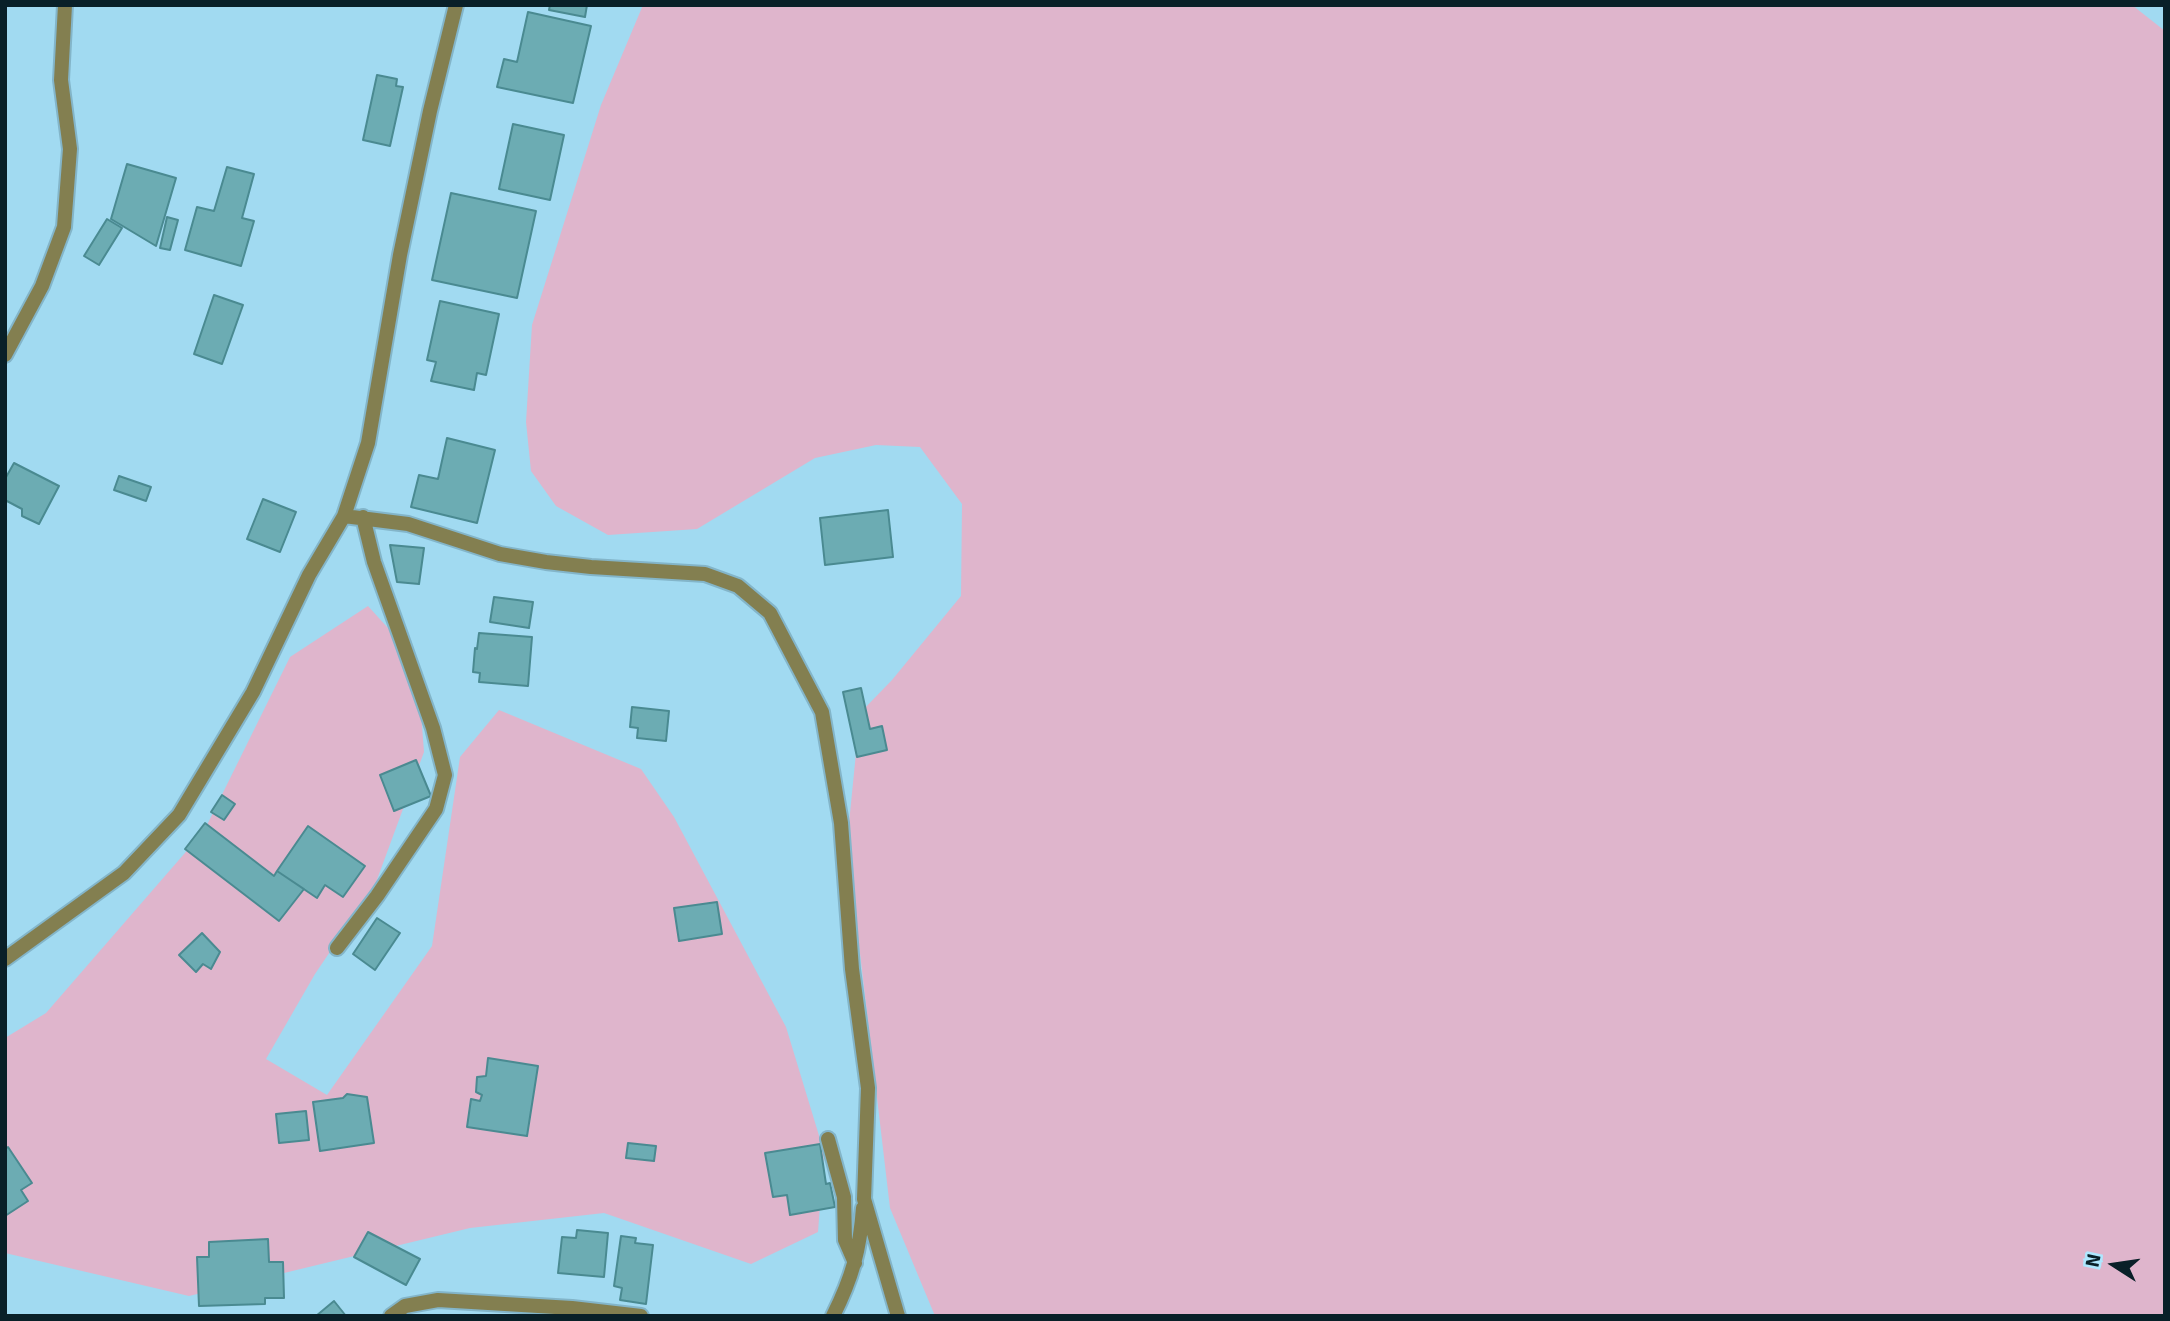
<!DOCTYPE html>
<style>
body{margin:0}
#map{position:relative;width:2170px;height:1321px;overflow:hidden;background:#a1daf1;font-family:Signika,sans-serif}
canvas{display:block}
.frame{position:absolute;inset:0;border:7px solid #092028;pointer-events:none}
.north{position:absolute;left:2079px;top:1230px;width:70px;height:70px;-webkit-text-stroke:5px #aee7fe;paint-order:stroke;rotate:282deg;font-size:19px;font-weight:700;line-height:28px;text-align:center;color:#092028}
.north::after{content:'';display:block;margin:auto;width:24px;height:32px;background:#092028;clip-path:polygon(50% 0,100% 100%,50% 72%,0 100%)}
</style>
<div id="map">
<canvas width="2170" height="1321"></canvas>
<div class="frame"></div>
<div class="north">N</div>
</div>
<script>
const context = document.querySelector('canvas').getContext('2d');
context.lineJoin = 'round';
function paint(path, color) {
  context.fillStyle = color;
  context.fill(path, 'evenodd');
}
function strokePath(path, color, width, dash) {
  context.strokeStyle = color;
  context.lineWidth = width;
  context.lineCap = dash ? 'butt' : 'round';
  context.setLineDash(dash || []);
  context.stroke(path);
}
paint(new Path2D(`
 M643,5h1489l33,26v1285h-1230l-45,-108 -43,-365 13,-130 32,-33 69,-84 1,-92 -42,-57 -44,-2 -61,13 -118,71 -89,6 -52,-29 -25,-35 -5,-49 6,-97 69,-220z
 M368,606l49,54 7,92 -49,133 -60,89 -49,85 61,36 105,-149 28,-189 39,-47 142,59 33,48 112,210 38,125 -6,80 -67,32 -147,-51 -134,15 -281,68 -184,-43v-215l41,-25 158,-182 86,-174z`), '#dfb5cc');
const building = new Path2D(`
 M550,5h37l-2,12 -36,-7z
 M528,12l63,14 -18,77 -76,-16 7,-28 13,3z
 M377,75l20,4 -1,7 7,1 -13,59 -27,-6z
 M513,124l51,11 -14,65 -51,-11z
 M127,164l49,14 -20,68 -45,-27z
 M227,167l27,7 -12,44 12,3 -13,45 -56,-16 12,-43 17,4z
 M451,193l85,18 -19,87 -85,-18z
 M167,217l11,3 -8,30 -10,-2z
 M107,219l15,9 -23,37 -15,-9z
 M214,295l29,10 -21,59 -28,-10z
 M440,301l59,13 -13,61 -9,-2 -3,17 -43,-9 5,-19 -9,-2z
 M447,438l48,12 -18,73 -66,-16 8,-32 19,4z
 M14,463l45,23 -20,38 -17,-8v-7l-17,-9v-21z
 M119,476l32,11 -5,14 -32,-11z
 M263,499l33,13 -16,40 -33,-13z
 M888,510l5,47 -68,8 -5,-47z
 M390,545l34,3 -5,36 -22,-2z
 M494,597l39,5 -4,26 -39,-6z
 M479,633l53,4 -4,49 -49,-4 1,-9 -7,-1 2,-24 2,1z
 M861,688l9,41 12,-3 5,24 -30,7 -14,-65z
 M632,707l37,4 -3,30 -29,-3 1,-10 -8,-1z
 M416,760l15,36 -37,15 -14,-36z
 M222,795l13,9 -11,16 -13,-8z
 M205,823l69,53 3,-5 27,18 -25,32 -94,-72z
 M308,826l57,40 -22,31 -18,-12 -8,13 -40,-27z
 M717,902l5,32 -43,7 -5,-33z
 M377,918l23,15 -25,37 -22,-16z
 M202,933l18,19 -9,17 -8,-5 -7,8 -17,-17z
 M488,1058l50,8 -11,70 -60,-9 4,-28 9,2 2,-6 -6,-3 1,-15 9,-1z
 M347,1094l20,3 7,46 -54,8 -7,-49 30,-4z
 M306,1111l3,29 -30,3 -3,-29z
 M628,1143l28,3 -2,15 -28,-3z
 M820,1144l6,40 4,-1 5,24 -45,8 -3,-20 -14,2 -8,-44z
 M8,1147l24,36 -11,7 7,11 -23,15v-67z
 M577,1230l31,3 -4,44 -46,-4 4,-36 14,1z
 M368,1232l52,27 -14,26 -52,-28z
 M621,1236l15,2 -1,5 18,2 -7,59 -26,-4 2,-12 -8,-2z
 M268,1239l1,23h14l1,36h-19v6l-66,2 -2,-49h12v-15z
 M334,1301l12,15h-30z`);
paint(building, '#6cacb3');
strokePath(building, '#4a8a91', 2);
const minor = new Path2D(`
 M5,355l37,-69 22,-59 6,-78 -9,-69 4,-75
 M344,516l64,8 92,30 46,8 45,5 114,7 33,12 32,27 52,99 19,111 11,146 16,119 -4,111 34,117
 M337,948l40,-52 59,-87 9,-34 -12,-47 -59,-166 -11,-45
 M5,959l119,-86 55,-58 74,-123 56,-117 35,-59 24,-73 32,-188 30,-144 26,-106
 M828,1139l16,58 1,43 10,23
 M391,1316l14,-10 33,-6 134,8 69,8
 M833,1316c19,-38 27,-66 30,-108`);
strokePath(minor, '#83b5c9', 18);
strokePath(minor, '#837f50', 14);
</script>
